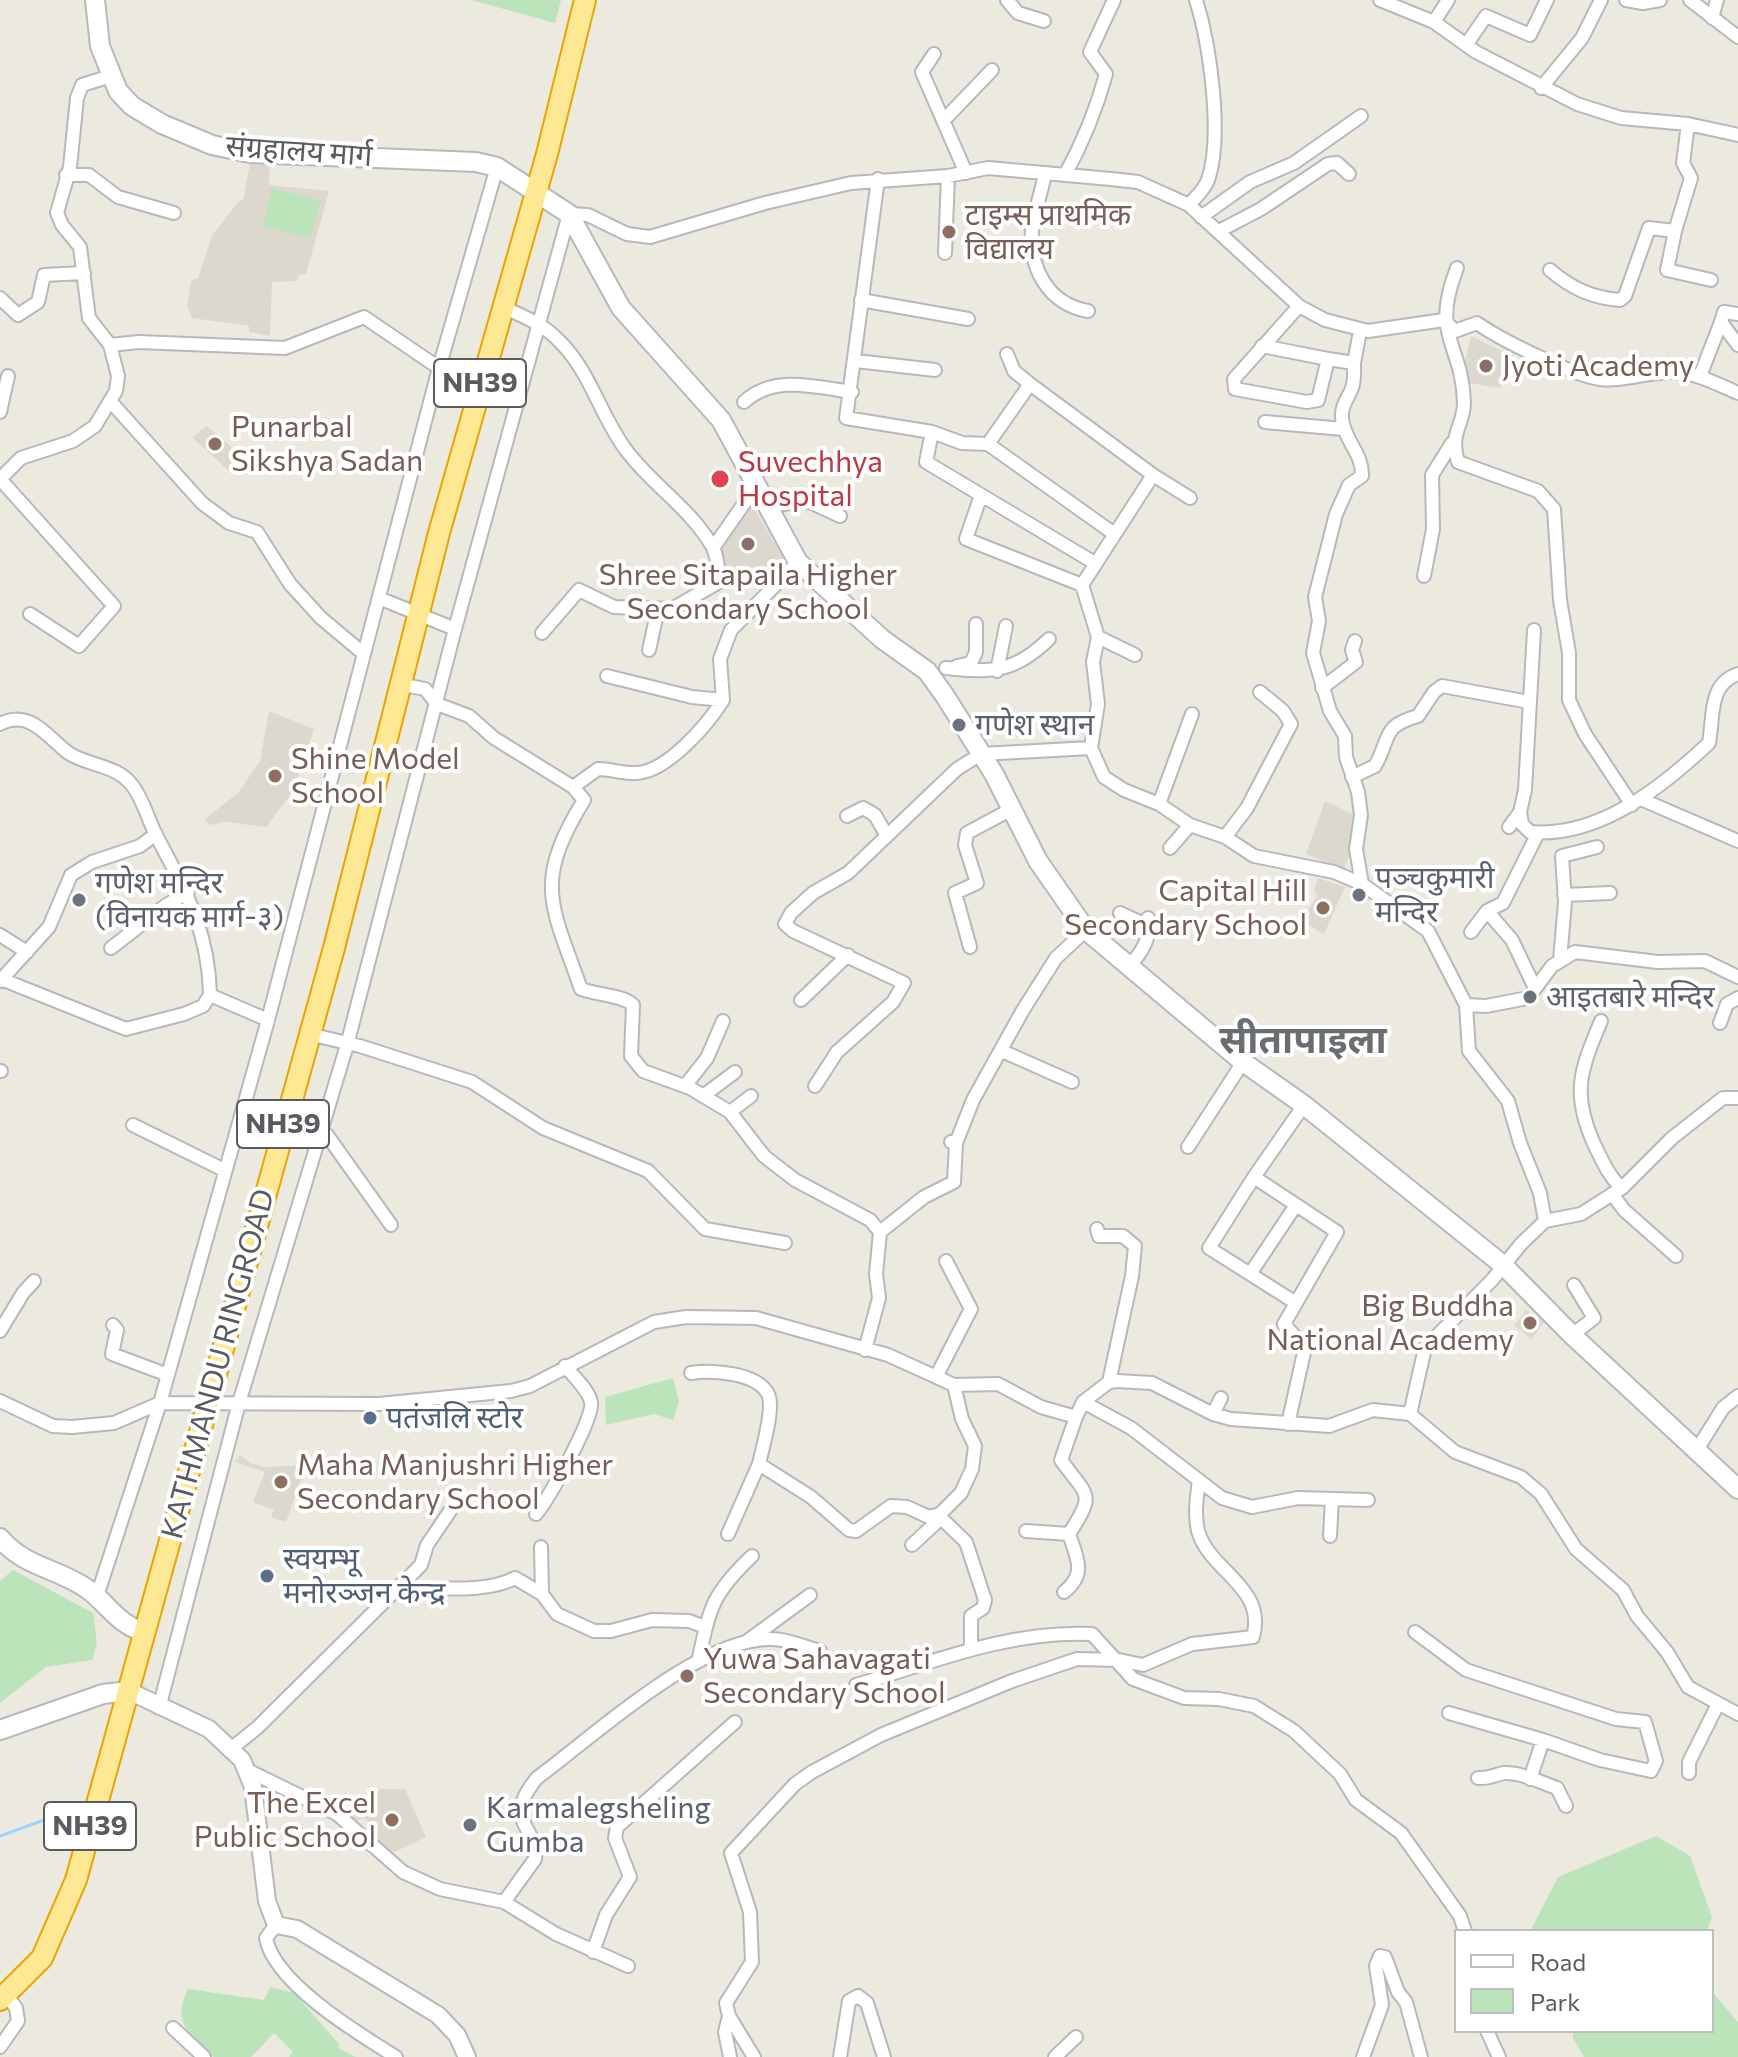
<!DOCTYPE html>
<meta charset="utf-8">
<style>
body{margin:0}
#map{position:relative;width:1738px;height:2057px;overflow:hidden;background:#ece9df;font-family:Commissioner,sans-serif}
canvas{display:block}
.legend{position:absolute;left:1454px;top:1929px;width:260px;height:104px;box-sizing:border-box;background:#fff;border:2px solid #bcbec0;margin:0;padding:10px 14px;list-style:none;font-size:24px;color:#585c61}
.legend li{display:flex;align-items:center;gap:16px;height:40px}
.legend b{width:40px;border:2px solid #bcbec0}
</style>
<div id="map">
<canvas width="1738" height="2057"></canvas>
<ul class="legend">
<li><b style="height:10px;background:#fff"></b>Road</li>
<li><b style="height:22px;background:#bbe4bb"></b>Park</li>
</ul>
</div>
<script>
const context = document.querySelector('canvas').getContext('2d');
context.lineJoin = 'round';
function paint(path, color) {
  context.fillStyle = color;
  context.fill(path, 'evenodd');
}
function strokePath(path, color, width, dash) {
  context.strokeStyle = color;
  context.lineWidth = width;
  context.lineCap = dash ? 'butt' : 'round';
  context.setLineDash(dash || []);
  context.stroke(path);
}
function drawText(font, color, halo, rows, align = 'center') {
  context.font = font + ' Commissioner,"Noto Sans Devanagari",sans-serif';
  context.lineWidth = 8;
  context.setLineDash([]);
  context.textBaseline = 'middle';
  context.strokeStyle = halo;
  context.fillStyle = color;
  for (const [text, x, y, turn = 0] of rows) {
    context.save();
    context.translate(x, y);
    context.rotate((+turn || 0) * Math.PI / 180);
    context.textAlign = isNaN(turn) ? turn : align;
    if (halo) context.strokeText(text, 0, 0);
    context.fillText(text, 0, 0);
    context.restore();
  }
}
paint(new Path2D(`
 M250,164l20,1 -1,20 60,6 -23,83 -8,2 -1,5 -25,1 -2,54 -21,-4v-6l-57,-8 -5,-13 4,-24 7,-3 14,-42 26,-34 5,-2z
 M1471,336l39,19 -10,33 -31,-5 -4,-22z
 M207,426l36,31 -13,15 -38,-35z
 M752,506l37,61 -30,15 -17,1 -16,-10 -10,-26 28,-40z
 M269,711l45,18 -20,61 -28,37 -41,-5 -15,3 -5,-6 33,-26 22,-32z
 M1325,801l33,16 -8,16v19l-6,18 -38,-16z
 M1318,878l27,9 -21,47 -21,-12 14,-28 -3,-4z
 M1526,1310l11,9 5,-4 4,4 -14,20 -18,-13z
 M240,1455l12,9 13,3 41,-2 -20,57 -15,-5 3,-7 -21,-8 12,-30 -30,-10z
 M381,1789h24l21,48 -40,19 -15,-31 -8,-8 -8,6 -9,-9z`), '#dcd8ce');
paint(new Path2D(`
 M471,0h90l-6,23z
 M272,188l49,13 -11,37 -47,-12z
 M673,1378l6,23 -6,19 -19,-6 -48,11 -1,-28z
 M13,1570l80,43 4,31 -5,16 -46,7 -46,36v-122z
 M1656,1836l34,20 22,61 -5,14 -176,-1 27,-53z
 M270,1987l24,6 46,52 -2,3 18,9h-67l4,-5 -19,-19 -23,24h-37c-24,-22 -43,-34 -26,-68l76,11z
 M1712,1992l26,30v35h-154l-11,-19v-7h139z`), '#bbe4bb');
strokePath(new Path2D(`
 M0,1836l66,-24`), '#9cd3ff', 3);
const minor = new Path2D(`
 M1007,0l11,13 26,8
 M1380,0l54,22 42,30 101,52 44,14 67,6 50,11
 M1626,0l17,3 17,-3
 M1690,0l48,37
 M1712,18l5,-18
 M1434,22l14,-22
 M1466,45l20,-29 44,19 17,-35
 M934,54l-12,18 44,101
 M1541,88l41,-50 19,-38
 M943,121l49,-51
 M1045,173c-3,19 -11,38 -13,57 -3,38 16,74 56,81
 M66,175h23l29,22 56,16
 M1065,175c18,-33 31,-64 41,-101l-16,-22 24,-52
 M878,179l-32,239 86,14 30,11 26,1 125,89
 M1189,205c6,-7 15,-15 19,-25 15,-44 2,-135 -12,-180
 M1201,217l49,-35 44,-19 67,-47
 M1219,231l42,-22 67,-45 9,-1 12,11
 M1675,231l-8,39 44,10
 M945,253l3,-77
 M1457,268c-27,69 5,74 7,134 0,25 -15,29 -6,60l80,29 16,18 6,91 9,53v47l16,34 47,71
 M1550,270c21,18 42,28 70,30l5,-4 24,-68 26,3 16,-53 -8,-15 5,-39
 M0,298l18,17 20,-13 6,-27 40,-2
 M861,300l107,19
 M501,306c19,9 38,16 53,30 36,32 44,76 72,114 25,34 64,58 86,96 6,10 6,24 7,36l-47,27 -58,-2 -35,-17 -37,43
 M1738,314l-14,-2 -3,10 17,23
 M110,345l29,-3 146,6 79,-31 75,51
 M1262,346l66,13 -10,41 -11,2 -72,-13 -1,-10 65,-73
 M1007,354l7,17 16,13 123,91 37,23
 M1328,359l26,4 6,-32
 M856,361l79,9
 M1354,363c0,8 1,17 -2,25 -4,11 -11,17 -10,30 1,21 21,35 20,58l-13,9 -13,29 -21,83 4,24 -6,32 17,58 15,25 1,21 12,35 3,23 -5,34 6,35
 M1700,376l21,-54
 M110,401l92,102 27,20 28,9 33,52 31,34 43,36
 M744,402c30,-28 72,-15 108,-10
 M0,412l8,-36
 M1265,422l78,7
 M932,432l-6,30 167,100
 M988,444l42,-60
 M1153,475l-71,110 16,52 -5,25 5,42 -7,44 13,29 20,13 35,14 31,21 35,12 29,19 80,16 28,12 66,47 38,74 20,1 42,-8 24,-32 23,-14 83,10 47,-1 33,16
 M0,479l21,-21 52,-17 22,-15 21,-35 2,-15 -8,-31 -21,-27 -9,-71 -18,-22 -5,-12 13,-46 7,-69 5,-13 29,-9
 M0,479l114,127 -35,40 -49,-32
 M981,495l-15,44 116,46
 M767,506l41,-5 32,15
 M713,548l44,-63
 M1424,576l9,-47 -1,-54 20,-32
 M379,598l76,31
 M1098,637l37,18
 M649,650l9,-41
 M957,666l14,-3 5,-11v-28
 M946,668c47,5 69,4 103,-29
 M997,671l9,-45
 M399,684l26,5 12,15 32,12 25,22 79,49 11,13c-51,83 -33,104 -3,189 16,6 42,6 52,16l-2,51 12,15 47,17 40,24 34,44 31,24 75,40 10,12 -4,42 3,24 -14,52
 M1322,688l34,-26 -4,-12 3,-9
 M723,700l-3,-41 11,-29 67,-68
 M0,724c29,-15 46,11 67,28 19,14 49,12 65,33 11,14 16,34 24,50 29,55 53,96 54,160l58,25
 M1352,777l23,-11c16,-28 6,-40 43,-50l16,-24 8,-6 87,16
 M573,787l25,-18c13,0 26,5 39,4 31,-2 71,-49 86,-73l-31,-3 -85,-21
 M1643,800l95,41
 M1159,804l33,-90
 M1520,812l2,12 8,8c69,6 132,-45 179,-89 5,-27 -1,-59 29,-69
 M847,816l16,-8 12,7 12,21
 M1509,827l11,-15 5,-22 9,-160
 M1225,837l22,-29 44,-84 -8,-13 -23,-19
 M1170,848l20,-23
 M1564,895l46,-2
 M1120,913l30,14
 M0,935l27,17
 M970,947l-15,-54 22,-10 -12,-38 2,-12 43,-23
 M111,948l54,-42 23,-14
 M1560,960l5,-58 -3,-46 35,-9
 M1129,965c13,-11 23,-30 19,-47
 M1,979l125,50 58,-15 19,-8 7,-11
 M0,981l49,-54 22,-52 21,-13 48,-16 16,-12
 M1535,988l-23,-48 -25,-29 -16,21 16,-21 16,-8 35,-70
 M801,1000l47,-45
 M1466,1005l3,46 39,50 12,42 20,50 5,28
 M1601,1021c-21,50 -30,73 -6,125 8,16 14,31 27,42
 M1720,1023l7,-19 11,-6
 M309,1034l51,12 112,36 71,46 105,43 57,58 80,14
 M1002,1051l70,31
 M0,1071h1
 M685,1086l22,-28 16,-37
 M815,1086l22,-34 56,-50 11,-19 -111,-52 -8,-7 6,-11 22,-20 35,-20 109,-104 24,-15 110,-6
 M703,1096l32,-24
 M730,1112l21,-16
 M285,1117l42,18 64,90
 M133,1125l91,45
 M951,1142l5,1 17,-43 50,-90 33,-52 30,-28
 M1188,1147l55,-85
 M1254,1177l50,-72
 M1612,1194l12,16 52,46
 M1097,1229l2,7h24l12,10 -3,30 -23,106
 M880,1232l44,-35 30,-15 2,-39
 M1250,1274l46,-69
 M113,1325l4,5 -5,24 56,21
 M0,1331l23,-38 11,-12
 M1572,1335l22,-17 -20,-33
 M691,1373c19,-3 66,-1 77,21 7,14 -6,55 -9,70l52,33 38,33 7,1 35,-25 16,1 22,10 11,-3 21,-21 11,-24 3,-23 -13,-27 -8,-34
 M937,1375l34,-66 -25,-48
 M0,1401l53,25 19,1 42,-4 46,-20 219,1 132,-13 19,-5 124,-64 32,-5 70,1 132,37 66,30 44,-1 43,23 35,10 7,-15 26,-20 8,-1 35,2 61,31 18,5 98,7 44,-16 37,4 45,38 66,25 20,17 35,55 47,41 14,26 30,36 21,35 50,27
 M1083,1402l48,26 91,70 30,9 46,-9 70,2
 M1213,1414l8,-16
 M1410,1414l15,-66 67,-68 29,-36 24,-23 36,-7 41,-26 50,-50 51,-40h15
 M1288,1424l17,-76 -21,-24 53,-92 -83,-55 -45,71 87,55
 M1698,1448l25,-40 15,-12
 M536,1514c12,-14 59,-97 55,-112 -3,-13 -18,-26 -26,-36
 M941,1518l25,24 19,58 -2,8 -12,8v33
 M1026,1531l43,3
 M728,1534l31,-70
 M1330,1536l2,-36
 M912,1545l29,-27 -1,-4
 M541,1547l1,47
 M400,1588c33,-1 86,6 115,-10l27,16 15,20 37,17h17l41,-11 37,1 16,6
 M1064,1592c23,-18 13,-34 5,-58 27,-42 19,-36 -8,-74l15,-43
 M97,1596l63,-193 108,-383 171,-652 58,-201
 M1415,1632l51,38 150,49 29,3 11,39 -5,10 -51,-11 -57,-20 -13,39
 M746,1642l64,-47
 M699,1658c11,-52 14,-65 53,-102
 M856,1685c77,-23 154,-55 236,-51l41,45 51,19 35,1 35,7 40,25 46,43 16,26 45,33 59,83 5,15
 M159,1708l80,-305 108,-358 108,-416 114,-415 19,1 39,19 23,3 115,-34 86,-20 97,-7 40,-8 123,11 27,3 51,23 110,101 26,14 43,11 76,-11 11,11 22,-8c22,16 97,53 123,56 24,3 50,-8 74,-7 23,1 43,12 64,21
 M1449,1713l94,27
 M232,1748l26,-21 163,-162 6,-20 23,-34
 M247,1770l90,44 66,58 37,17 64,13 52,32 72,32
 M1689,1773v-11l28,-56
 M1478,1778c11,1 16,-3 26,-5 17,-1 38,10 53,15l9,18
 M504,1902l31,-43c4,-34 -35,-36 2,-81 58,-43 163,-141 235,-139 15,0 33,8 48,12
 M276,1925l-10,13c8,45 93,96 130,119
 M593,1952l13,-37 24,-38 -15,-39 2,-11 118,-105
 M729,2016l25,41
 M173,2028l31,29
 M1487,2031l12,26
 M0,2047l18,-26 -2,-13 -9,-13
 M730,2057l-5,-25 4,-16 -3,-13 26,-41 -2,-50 -19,-59 64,-69 17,-12 69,-37 131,-54 65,-22 42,1 24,5 49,-21 61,-7c14,-50 -43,-65 -55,-106 -4,-16 -1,-35 1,-51
 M840,2057l9,-56 9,-5 9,7 17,54
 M1055,2057l21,-20
 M1363,2057l19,-52 -6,-39 4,-10 5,1 13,35 8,10 15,55`);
const tertiary = new Path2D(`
 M129,1691l80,38 33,31 11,27 14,114 9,24 21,4 141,86 19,20 10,22`);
const secondary = new Path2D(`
 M95,0l5,46 18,45 14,15 30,18 50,21 38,8 226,9 21,5 72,47 52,94 100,112 77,142 84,77 45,32 18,25 49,78 44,87 48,69 157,132 61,43 199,160 69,70 166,154
 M0,1538c24,29 57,30 86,50 22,15 31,37 59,44
 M0,1730l103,-36 26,-3`);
const trunk = new Path2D(`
 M0,2000l42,-42 34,-78 258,-932 105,-415 108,-379 38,-154`);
strokePath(minor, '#b5b8bd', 16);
strokePath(tertiary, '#b5b8bd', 20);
strokePath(secondary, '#b5b9bf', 22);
strokePath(trunk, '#eba300', 24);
strokePath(minor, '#fff', 12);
strokePath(tertiary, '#fff', 16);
strokePath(secondary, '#fff', 18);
strokePath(trunk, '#fee893', 20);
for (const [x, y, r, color] of [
 [949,232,8,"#8d6e63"],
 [1486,366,8,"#8d6e63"],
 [215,444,8,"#8d6e63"],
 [720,479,10,"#e0444e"],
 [748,544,8,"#8d6e63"],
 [959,725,8,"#6b7280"],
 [275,776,8,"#8d6e63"],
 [1359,895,8,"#6b7280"],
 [79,900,8,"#6b7280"],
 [1323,908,8,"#8d6e63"],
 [1530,997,8,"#6b7280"],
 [1530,1323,8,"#8d6e63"],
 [370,1418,8,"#5c6f8a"],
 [281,1482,8,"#8d6e63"],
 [267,1576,8,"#5c6f8a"],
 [687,1676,8,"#8d6e63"],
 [392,1820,8,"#8d6e63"],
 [470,1825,8,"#6b7280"]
]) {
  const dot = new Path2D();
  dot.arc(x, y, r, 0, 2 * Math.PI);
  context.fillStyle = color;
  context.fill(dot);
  strokePath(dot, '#fff', 3);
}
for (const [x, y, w] of [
 [480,383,92],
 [283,1124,92],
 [90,1826,92]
]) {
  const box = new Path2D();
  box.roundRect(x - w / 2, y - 24, w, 48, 6);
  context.fillStyle = '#fff';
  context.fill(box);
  strokePath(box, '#585c61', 2);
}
drawText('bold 28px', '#585c61', null, [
 ["NH39",480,383],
 ["NH39",283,1124],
 ["NH39",90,1826]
]);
drawText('30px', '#585c61', '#fff', [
 ["संग्रहालय मार्ग",299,151,4],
 ["KATHMANDU RINGROAD",218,1364,-75]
]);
drawText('30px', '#785e54', '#fff', [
 ["टाइम्स प्राथमिक",965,215],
 ["विद्यालय",965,249],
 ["Jyoti Academy",1502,366],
 ["Punarbal",231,427],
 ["Sikshya Sadan",231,461],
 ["Shree Sitapaila Higher",748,575,"center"],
 ["Secondary School",748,609,"center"],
 ["Shine Model",291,759],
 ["School",291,793],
 ["Capital Hill",1307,891,"right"],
 ["Secondary School",1307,925,"right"],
 ["Big Buddha",1514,1306,"right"],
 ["National Academy",1514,1340,"right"],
 ["Maha Manjushri Higher",297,1465],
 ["Secondary School",297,1499],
 ["Yuwa Sahavagati",703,1659],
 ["Secondary School",703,1693],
 ["The Excel",376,1803,"right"],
 ["Public School",376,1837,"right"]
], 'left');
drawText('30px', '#be3a42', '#fff', [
 ["Suvechhya",738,462],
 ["Hospital",738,496]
], 'left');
drawText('30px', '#5b616d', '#fff', [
 ["गणेश स्थान",975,725],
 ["पञ्चकुमारी",1375,878],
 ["मन्दिर",1375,912],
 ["गणेश मन्दिर",95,883],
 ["(विनायक मार्ग-३)",95,917],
 ["आइतबारे मन्दिर",1546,997],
 ["Karmalegsheling",486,1808],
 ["Gumba",486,1842]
], 'left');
drawText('30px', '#4e5e75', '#fff', [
 ["पतंजलि स्टोर",386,1418],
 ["स्वयम्भू",283,1559],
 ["मनोरञ्जन केन्द्र",283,1593]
], 'left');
drawText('bold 38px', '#696e73', '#fff', [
 ["सीतापाइला",1303,1040]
]);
</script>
